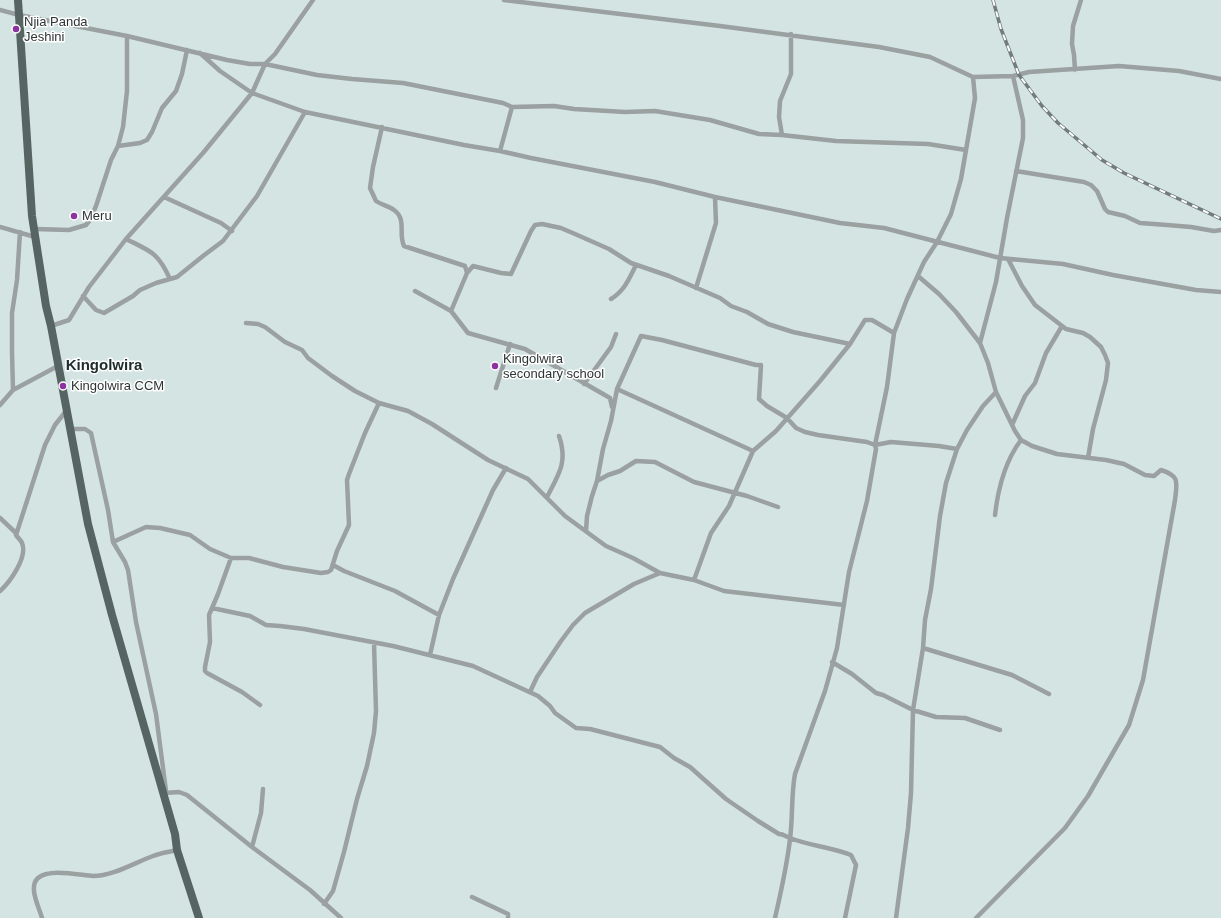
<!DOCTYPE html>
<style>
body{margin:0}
canvas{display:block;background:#d3e4e2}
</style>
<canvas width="1221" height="918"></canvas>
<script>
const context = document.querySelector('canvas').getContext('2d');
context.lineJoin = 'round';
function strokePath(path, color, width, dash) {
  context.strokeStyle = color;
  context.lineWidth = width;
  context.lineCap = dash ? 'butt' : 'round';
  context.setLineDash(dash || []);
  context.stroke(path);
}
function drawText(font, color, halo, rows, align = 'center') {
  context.font = font + ' Arial,sans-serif';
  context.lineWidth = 3;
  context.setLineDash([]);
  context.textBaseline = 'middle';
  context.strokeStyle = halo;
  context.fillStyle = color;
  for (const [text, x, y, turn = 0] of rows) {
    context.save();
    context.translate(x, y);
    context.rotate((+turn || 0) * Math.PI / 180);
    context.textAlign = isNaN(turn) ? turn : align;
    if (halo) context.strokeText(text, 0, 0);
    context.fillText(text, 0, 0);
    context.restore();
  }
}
strokePath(new Path2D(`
 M504,0l216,26 159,21 51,10 43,20 40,-1 16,-4 90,-6 60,5 42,8
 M0,10l19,5 108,21 100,24 23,4h15l10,-10 38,-54
 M200,53l20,18 32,22 53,19 159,33 36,6 31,7 124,24 60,15 125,26 44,5 116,30 63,6 50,11 83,15 25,2
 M1075,70l-1,-15 -2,-11 1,-18 8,-26
 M382,127l-9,40 -3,21 6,13c6,4 13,5 18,9 13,9 4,24 10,36l61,20 2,7
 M782,135l-3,-18 1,-16 11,-27v-40
 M118,146l22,-3 7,-3 5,-8 10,-24 14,-17 6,-17 5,-24
 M500,151l12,-44
 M1016,171l68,11 7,3 6,6 8,18 3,3 17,4 15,7 27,2 24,2 23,4 7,-1
 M164,197l57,26 11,8
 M0,227l35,10
 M35,229l34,1 17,-5 4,-5 6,-14 15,-46 7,-14 5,-19 4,-36v-55
 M126,239c24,12 32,13 44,40
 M1008,259l14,27 13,19 31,24 17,4 7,4 11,10 4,8 3,8 -2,17 -13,49 -5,29
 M918,276l21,18 17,18 24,31 8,20 8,29 19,39 6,9 11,6 25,8 49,6 18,4 21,11 9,1 7,-6c19,6 16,12 14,30l-32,180 -14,45 -41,71 -23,32 -89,90
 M696,288l20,-65 -1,-26
 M415,291l36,20 17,22 57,16 85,49 2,9
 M83,296l13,14 8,3 29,-17 7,-6 16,-7 21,-6 26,-21 20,-15 34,-45 48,-84
 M611,299c14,-9 18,-20 25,-34
 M451,311l16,-38 6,-7 28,7 10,1 20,-43 4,-6 7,-1 19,4 14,6 34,15 22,14 38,13 51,22 11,8 16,6 21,12 25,8 57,12
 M246,323l12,1 7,3 20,15 17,8 6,8 24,18 23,15 24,12 29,8 24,13 56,36 40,19 37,37 30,22 11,8 27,12 27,15 34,7 30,11 120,14
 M51,326l18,-6 20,-33 37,-48 77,-86 49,-60 13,-29 52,11 35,4 51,4 100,20 9,4 42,-1 20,3 51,3 30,-1 55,9 49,14 23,1 54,6 92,3 38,6
 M980,343l16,-61 11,-64 16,-80v-18l-10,-44
 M584,384l27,-37 5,-13
 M496,388l14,-44
 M617,389l136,62
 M13,390l-1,-38v-39l5,-33 3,-48
 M0,405l13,-15 45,-24
 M1012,425l13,-29 10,-13 11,-30 16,-27
 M70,429h15l6,4 17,77 5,32 12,20 3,8 8,52 20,92 10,77
 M597,481l11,-6 12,-4 16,-10 19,1 39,20 53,14 31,11
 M547,497c12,-23 21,-35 12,-61
 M995,515c3,-26 10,-54 26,-75
 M0,518l16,15
 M586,531l1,-15 5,-20 5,-15 6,-32 8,-28 6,-32 24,-53 21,4 94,25h5l-2,34 8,7 20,12 9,10 9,4 13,3 49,7 8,3 16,-3 48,4 18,3
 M113,542l33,-15 14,1 30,7 20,14 21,9h18l34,9 38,6 7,-1 3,-2 6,-19 12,-26 -2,-45 2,-6 16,-41 14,-30
 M231,558l-13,36 -9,21 1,27 -5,25v4l2,2 35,19 18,13
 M333,565l11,6 51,20 44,24
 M694,580l17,-47 18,-27 24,-55 23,-20 44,-50 30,-37 15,-24h7l22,13
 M0,591c10,-9 28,-34 22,-48 -1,-3 -5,-6 -6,-8l29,-90 10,-20 11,-14
 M212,608l38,8 16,9 14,1 24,3 89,17 80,20 65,30 12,10 5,7 21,15 14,1 70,18 14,11 16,9 36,32 32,22 21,13c5,0 7,3 11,4 20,8 41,9 61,17l5,10 -11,53
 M923,648l89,27 37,19
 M430,655l9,-40 14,-36 40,-89 13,-22
 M832,662l20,12 24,19 7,2 30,15 23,7 29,1 35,12
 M530,692l7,-15 24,-36 12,-16 12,-12 49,-29 26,-11
 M164,793l15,-1 8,3 65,52 58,43 31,28
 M252,847l9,-34 2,-24
 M472,897l36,17v4
 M324,904l9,-13 11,-39 13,-53 10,-33 7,-33 2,-22 -2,-68
 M42,918c-3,-11 -14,-31 -4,-40 11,-10 41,-3 55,-2 20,0 41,-13 60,-20 8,-3 16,-4 24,-6
 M775,918c6,-26 12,-53 15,-79 3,-22 1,-44 5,-65l30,-83 12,-43 12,-76 18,-71 9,-52 -1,-4 12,-58 7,-54 13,-34 17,-37 13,-20 14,-28 10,-35 14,-81 -2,-21
 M896,918l12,-90 3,-35 2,-83 10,-62 2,-28 6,-31 9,-73 6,-33 11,-34 10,-19 16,-24 13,-14`), '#9aa1a0', 4.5);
strokePath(new Path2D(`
 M18,0l14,216 14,90 5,20 37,198 24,91 63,219 2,16 22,68`), '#566462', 8);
const rail = new Path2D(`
 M993,0l8,29 18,46 23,31 16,17 44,37 22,13 97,46`);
strokePath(rail, '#717c7b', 3.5);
strokePath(rail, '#fff', 2, [6]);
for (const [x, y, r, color] of [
 [16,29,4,"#8c339f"],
 [74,216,4,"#8c339f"],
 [495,366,4,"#8c339f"],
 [63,386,4,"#8c339f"]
]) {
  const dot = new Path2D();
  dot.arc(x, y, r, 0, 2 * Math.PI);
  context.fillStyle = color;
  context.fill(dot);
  strokePath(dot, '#fff', 1.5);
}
drawText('13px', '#2d3433', '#fff', [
 ["Njia Panda",24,22],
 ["Jeshini",24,37],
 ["Meru",82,216],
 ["Kingolwira",503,359],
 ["secondary school",503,374],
 ["Kingolwira CCM",71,386]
], 'left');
drawText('bold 15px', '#202d2c', '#fff', [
 ["Kingolwira",104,366]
]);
</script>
